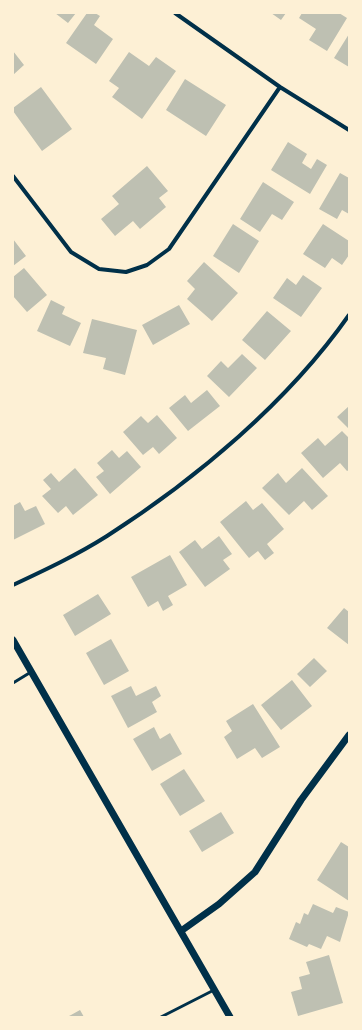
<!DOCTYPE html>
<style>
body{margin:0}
#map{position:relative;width:362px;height:1030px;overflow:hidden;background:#fdf0d5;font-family:"Fira Sans",sans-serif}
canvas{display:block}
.frame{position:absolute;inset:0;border:14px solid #fdf0d5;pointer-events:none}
</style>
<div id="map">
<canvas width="362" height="1030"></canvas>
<div class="frame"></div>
</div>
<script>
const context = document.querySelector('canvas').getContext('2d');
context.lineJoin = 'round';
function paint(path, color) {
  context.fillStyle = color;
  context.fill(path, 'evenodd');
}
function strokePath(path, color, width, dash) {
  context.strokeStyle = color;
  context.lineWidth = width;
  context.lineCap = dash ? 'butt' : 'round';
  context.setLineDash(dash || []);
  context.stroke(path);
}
paint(new Path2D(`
 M55,13h21l-8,10z
 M87,13h8l5,3 -6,9 19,14 -17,25 -30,-21z
 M271,13h15l-5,7z
 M302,13h37l8,5 -20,33 -18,-11 7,-11 -17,-11z
 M349,34v33l-15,-9z
 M13,51l11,14 -11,10z
 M129,52l20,14 7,-9 20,14 -34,48 -30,-22 7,-9 -10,-7z
 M185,79l41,26 -20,31 -40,-26z
 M41,87l31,42 -30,22 -29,-40v-3z
 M288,142l19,12 -5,9 9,6 6,-10 10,6 -17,29 -39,-24z
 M147,166l21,25 -9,7 7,9 -26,22 -7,-8 -18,15 -14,-17 18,-15 -7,-8z
 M340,173l9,5v36l-7,-4 -5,9 -18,-10z
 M263,182l31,20 -12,18 -10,-6 -12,18 -20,-13z
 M233,224l26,17 -20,32 -26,-17z
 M323,224l26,17v14l-7,10 -10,-7 -7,10 -22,-14z
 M13,239l13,17 -13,10z
 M204,262l34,31 -26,28 -25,-22 8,-10 -8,-8z
 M24,268l23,27 -20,17 -14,-16v-19z
 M303,275l19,13 -21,29 -28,-19 14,-20 9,7z
 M51,300l14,7 -3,7 19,9 -11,23 -33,-15z
 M179,305l11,19 -37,21 -11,-20z
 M267,311l24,20 -26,29 -23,-20z
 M92,319l45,11 -12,45 -22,-6 3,-11 -23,-5z
 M242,354l15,14 -28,29 -22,-21 14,-15 7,7z
 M207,390l13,16 -32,25 -19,-23 16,-13 6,8z
 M349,406v23l-12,-12z
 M157,415l20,23 -18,16 -6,-7 -10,8 -20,-23 18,-16 7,7z
 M342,431l7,7v32l-2,1 -7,-8 -17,15 -22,-25 17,-15 7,8z
 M112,450l7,8 8,-7 14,16 -31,27 -14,-17 8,-6 -7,-8z
 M75,468l23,27 -25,20 -7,-9 -8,7 -16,-17 9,-7 -8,-9 8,-7 8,9z
 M302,468l26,28 -16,14 -8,-9 -15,14 -27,-27 16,-15 8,10z
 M246,501l7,9 9,-7 22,26 -17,15 7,9 -9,7 -7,-9 -9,7 -29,-36z
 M20,502l5,9 11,-5 9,18 -32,16v-34z
 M219,536l13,18 -9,6 7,9 -25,18 -26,-35 16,-12 7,9z
 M170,555l17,30 -19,11 5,9 -10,6 -5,-10 -10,6 -17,-30z
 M98,594l13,20 -36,22 -12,-21z
 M344,608l5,4v33l-22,-17z
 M111,639l18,32 -25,14 -18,-32z
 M314,658l13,13 -17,16 -13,-13z
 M292,680l20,26 -31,24 -20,-25z
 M131,686l5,10 20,-10 5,10 -9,6 5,10 -29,16 -17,-32z
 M253,704l27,43 -18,11 -7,-10 -18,11 -13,-22 8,-6 -6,-10z
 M154,727l6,12 10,-6 12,21 -30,17 -19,-32z
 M184,769l21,32 -25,15 -20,-32z
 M221,812l13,21 -32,19 -13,-21z
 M341,842l8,5v54l-32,-21z
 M313,904l20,9 3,-6 13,5 -9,30 -13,-6 -6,13 -12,-5 -2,3 -18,-8 7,-17 4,2 4,-11 4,2z
 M329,955l14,48 -45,13 -7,-24 11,-3 -3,-12 11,-3 -4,-12z
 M80,1010l4,7h-17l4,-2z`), '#bec0b2');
strokePath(new Path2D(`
 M13,683l18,-11
 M161,1017l53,-27`), '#003049', 3);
strokePath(new Path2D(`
 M175,13l105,74 69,43
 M13,176l58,76 28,17 27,3 21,-7 22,-16 111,-162
 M13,585c32,-15 64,-30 94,-49 89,-57 181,-134 242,-221`), '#003049', 4);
strokePath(new Path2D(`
 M13,640l217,377
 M181,931l38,-27 36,-32 46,-72 48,-65`), '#003049', 7);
</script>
